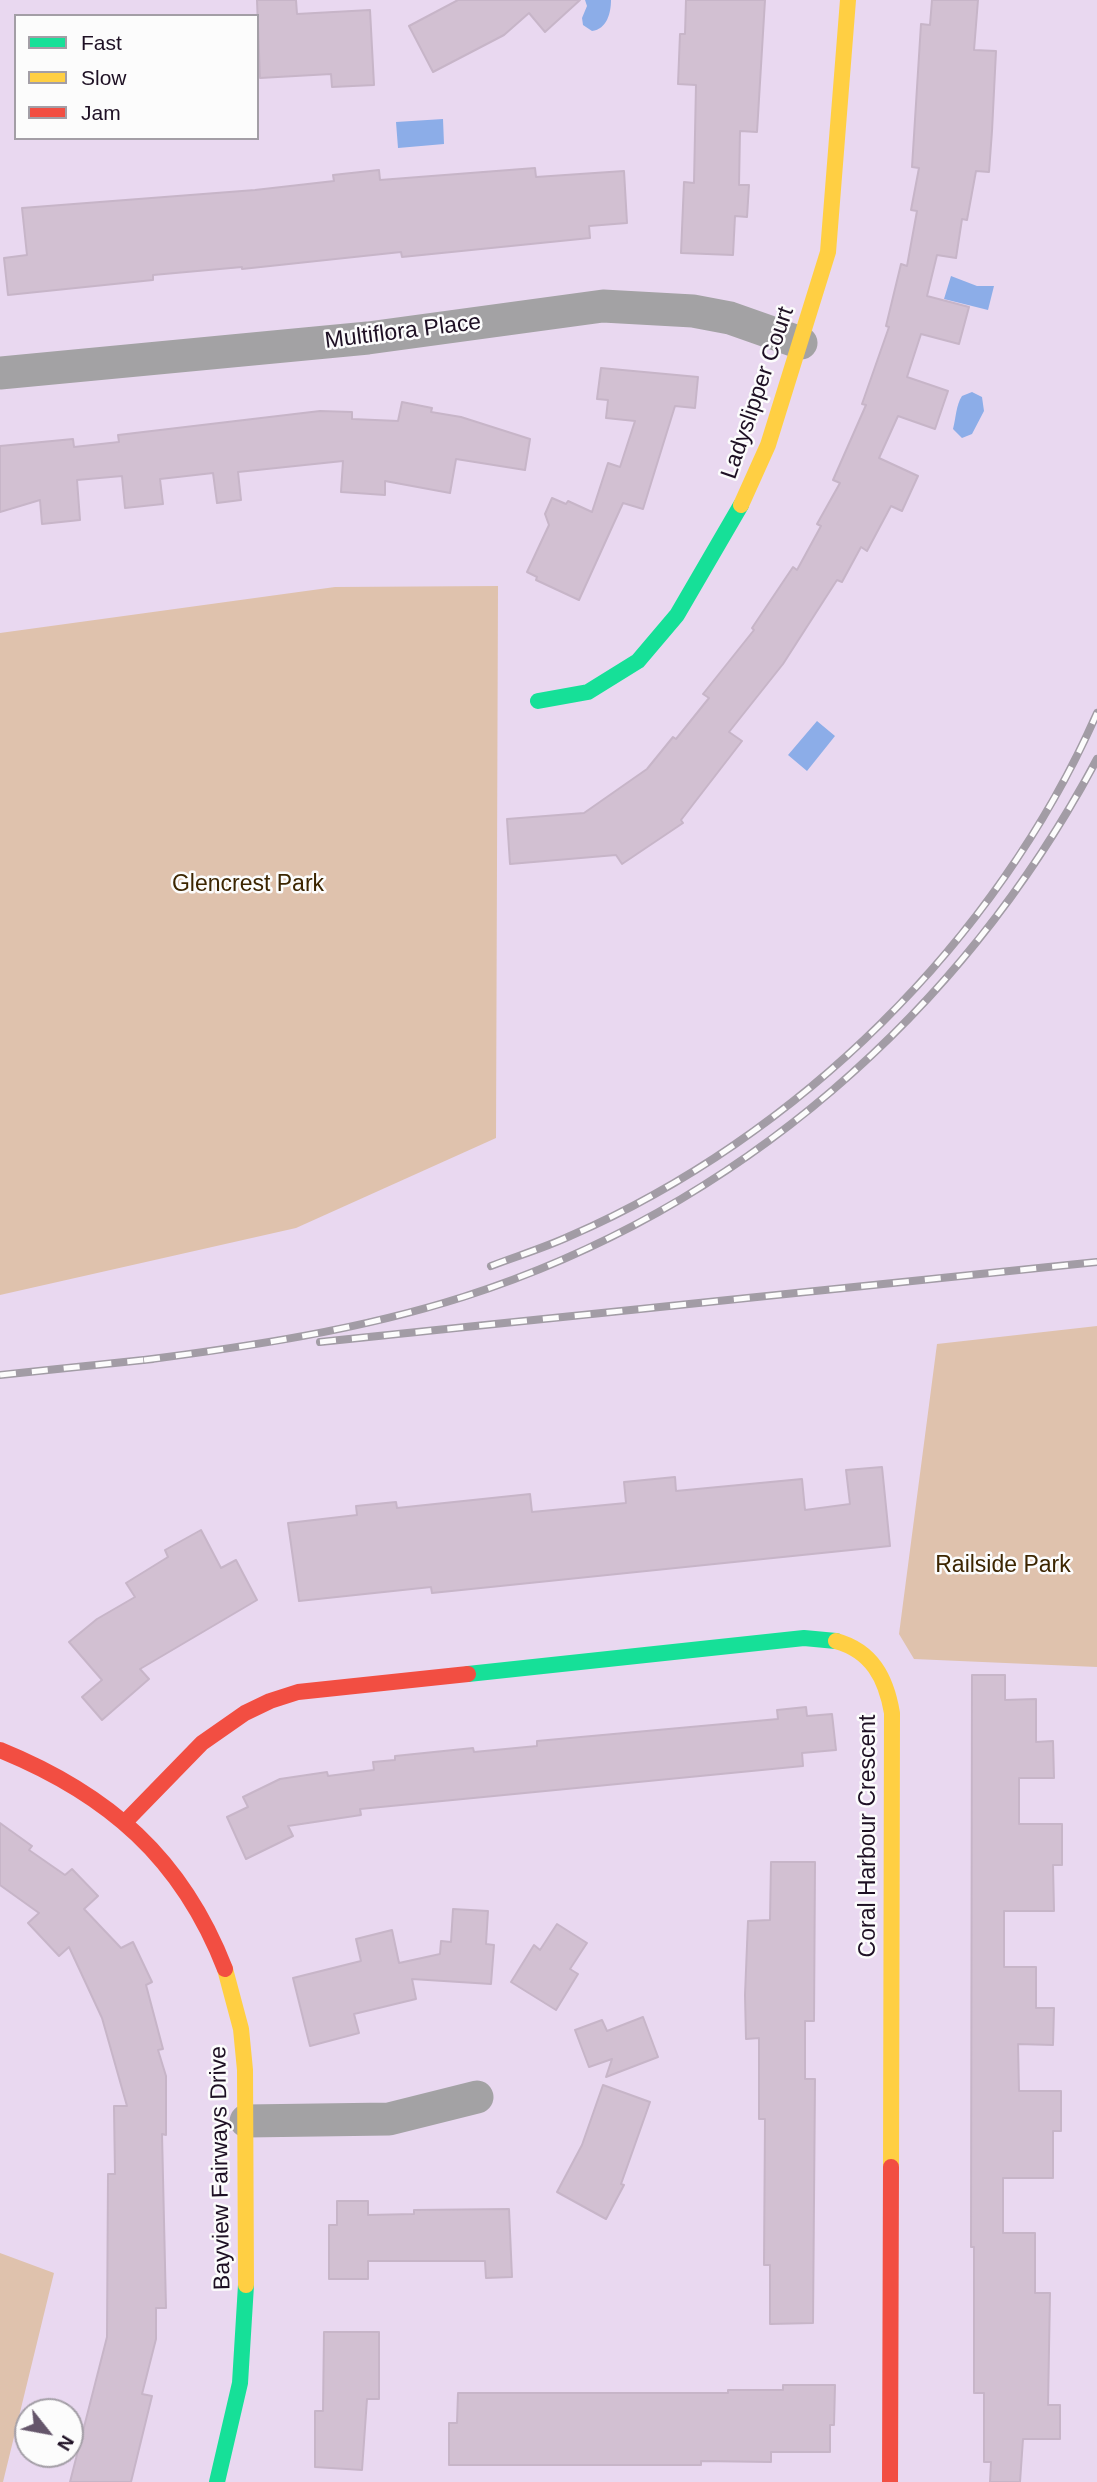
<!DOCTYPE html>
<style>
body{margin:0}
#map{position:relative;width:1097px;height:2482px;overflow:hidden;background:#e9d8f0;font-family:Helvetica,sans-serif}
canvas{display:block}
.legend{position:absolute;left:14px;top:14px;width:245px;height:126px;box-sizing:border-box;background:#fcfcfc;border:2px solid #a39ea6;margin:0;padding:9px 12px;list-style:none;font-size:21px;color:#1e1024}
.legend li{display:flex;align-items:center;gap:14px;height:35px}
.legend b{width:35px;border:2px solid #a39ea6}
.north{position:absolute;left:14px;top:2398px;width:70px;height:70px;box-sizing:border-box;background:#fcfcfc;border:2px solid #a39ea6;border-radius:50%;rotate:121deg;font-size:19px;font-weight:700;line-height:28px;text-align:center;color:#1e1024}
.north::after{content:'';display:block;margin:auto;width:24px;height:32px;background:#65566b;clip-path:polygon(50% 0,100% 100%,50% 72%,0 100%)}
</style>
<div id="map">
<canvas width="1097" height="2482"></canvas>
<ul class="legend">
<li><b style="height:9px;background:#16e098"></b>Fast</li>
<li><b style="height:9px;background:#ffcf43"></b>Slow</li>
<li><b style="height:9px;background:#f24e42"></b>Jam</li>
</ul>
<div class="north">N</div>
</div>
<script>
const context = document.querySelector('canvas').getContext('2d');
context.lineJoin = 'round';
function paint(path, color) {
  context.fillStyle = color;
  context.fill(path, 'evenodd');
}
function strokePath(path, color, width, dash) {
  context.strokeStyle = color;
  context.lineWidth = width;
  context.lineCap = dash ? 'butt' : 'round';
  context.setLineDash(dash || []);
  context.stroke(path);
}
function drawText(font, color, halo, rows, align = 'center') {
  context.font = font + ' Helvetica,sans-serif';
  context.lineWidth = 5;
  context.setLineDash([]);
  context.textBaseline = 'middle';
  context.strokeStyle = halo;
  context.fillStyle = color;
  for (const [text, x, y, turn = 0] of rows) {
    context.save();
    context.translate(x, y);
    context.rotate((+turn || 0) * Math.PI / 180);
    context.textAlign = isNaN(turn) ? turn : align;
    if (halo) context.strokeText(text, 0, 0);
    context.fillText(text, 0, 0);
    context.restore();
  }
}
paint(new Path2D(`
 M498,586l-2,552 -200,90 -296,67v-662l335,-46z
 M1097,1326v341l-183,-8 -15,-25 38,-290z
 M0,2253l54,20 -51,209h-3z`), '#dfc2ad');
paint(new Path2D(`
 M585,0h26c0,13 -4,29 -19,31l-9,-6 -1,-7 5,-12z
 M443,119l1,25 -46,4 -2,-26z
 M951,276l26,10h17l-6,24 -44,-11z
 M972,392l10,5 2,14 -12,23 -10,4 -9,-9c3,-11 3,-24 9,-33z
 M817,721l18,15 -28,35 -19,-16z`), '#8cade8');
const building = new Path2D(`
 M257,0h39l1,14 73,-4 4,75 -42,2 -1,-13 -71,4z
 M458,0h122l-35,32 -16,-19 -25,22 -71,37 -24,-46z
 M686,0h79l-8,132 -17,-1 -1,54h10l-2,32 -12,-1 -2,39 -52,-2 3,-71 10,1 2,-98 -18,-1 2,-50h5z
 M932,0h46l-4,50 22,1 -4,80 -3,41 -13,-1 -9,49 -5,-1 -6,39 -19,-3 -10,41 42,11 -10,37 -38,-10 -14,43 41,14 -13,38 -37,-13 -19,42 39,18 -16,35 -11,-5 -24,45 -6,-4 -19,35 -5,-2 -54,84 -54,68 13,9 -61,79 2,3 -61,41 -6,-9 -106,9 -3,-45 77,-6 63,-44 26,-32 3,2 33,-41 -6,-4 51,-64 -2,-2 41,-61 4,3 24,-44 -4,-2 23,-41 -7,-3 33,-75 -4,-1 27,-77 -3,-1 15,-62 6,2 10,-55 -6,-1 8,-42 -7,-1 9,-143 9,1z
 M535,168l1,9 88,-6 3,52 -38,3 1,12 -188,19 -1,-5 -159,17v-2l-89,8v5l-145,15 -4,-37 23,-3 -5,-47 233,-18 79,-9 -1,-6 46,-5 1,10z
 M601,368l97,9 -3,31 -20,-2 -32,103 -20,-6 -44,97 -43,-20 1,-3 -10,-5 22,-47 -4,-11 7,-16 14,6 2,-3 24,11 16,-49 12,4 15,-46 -29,-3 2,-18 -11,-1z
 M402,402l30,6 -1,4 30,5 69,22 -5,31 -69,-11 -6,34 -65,-12v14l-44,-3 2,-31 -105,11 3,28 -24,3 -4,-30 -53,6 3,25 -38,4 -3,-32 -45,4 3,40 -38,4 -2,-24 -40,12v-66l73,-7 1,8 45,-5 -1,-7 202,-24 32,1v7l46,2z
 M882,1467l8,79 -458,47 -1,-6 -132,14 -11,-78 69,-8 -1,-9 40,-4 1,6 133,-14 2,18 94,-9 -2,-21 51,-5 1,14 126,-12 3,31 45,-6 -4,-34z
 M201,1530l20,38 15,-8 21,40 -117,69 9,10 -47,41 -20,-23 20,-17 -33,-38 28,-23 38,-22 -9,-14 42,-26 -3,-7z
 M972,1675h33v25l31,-1v43l17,-1 1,37h-35v46h43v41h-9l1,46h-50v56h32v41h18l-1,37 -35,-1 1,47h42v40h-8v47h-50v55h32v60h15l-2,112h12v34h-37l-3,43h-30l1,-20h-7v-69h-10v-146h-3z
 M806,1707l1,9 25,-2 4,36 -34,3 1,13 -443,43 1,6 -73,11 5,10 -47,23 -19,-42 21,-10 -5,-10 37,-18 47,-7 1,4 46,-6 -1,-8 22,-2v-4l78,-8 1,4 63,-6v-5l241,-22 -1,-9z
 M0,1823l32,23 -3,4 36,25 7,-6 26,27 -14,13 37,39 12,-6 19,40 -6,3 17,64 -5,1 8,26v59l-4,-1 4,174h-10v31l-14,55 10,2 -21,86h-61l37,-145 1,-163h7l-1,-68h13l-25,-88 -33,-71 -10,9 -31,-33 11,-10 -39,-28z
 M771,1862h44l-1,159h-9v58h10l-2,244 -43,1v-59h-6l1,-146h-6v-81l-13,1 -1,-44 3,-74 22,-1z
 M453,1909l35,2 -2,33 8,1 -3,39 -79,-5 4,20 -62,15 5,19 -49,13 -17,-68 68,-17 -5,-22 36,-9 7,33 41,-9 1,-13 10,1z
 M557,1924l30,19 -17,26 8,5 -22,36 -45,-28 23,-37 6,5z
 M643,2017l15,40 -52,20 6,-18 -23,8 -14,-37 27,-10 5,11z
 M603,2085l47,17 -29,82 3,1 -18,34 -49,-27 25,-47z
 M337,2201h31v14l46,-1v-4l95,-1 3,68 -26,1 -1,-17h-117v18h-39v-54h8z
 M324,2332h55v67h-12l-5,71 -47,-3v-56h8z
 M783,2385h52l-1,40h-4v27h-59v10l-70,-1v4h-252v-42h8l1,-30h270v-3h55z`);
paint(building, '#d2c0d2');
strokePath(building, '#c7b5c8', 2);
strokePath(new Path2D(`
 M0,373l368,-35 235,-32 90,5 37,7 71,25
 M246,2121l143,-2 88,-22`), '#a3a2a4', 33);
strokePath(new Path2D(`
 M538,701l50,-9 50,-31 39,-46 64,-110
 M468,1674l336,-36 32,3
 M217,2482l23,-99 6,-98`), '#16e098', 16);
strokePath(new Path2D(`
 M741,505l27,-60 60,-193 20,-252
 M836,1641c36,10 50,37 56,72l-1,454
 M225,1969l16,60 4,41 1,215`), '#ffcf43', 16);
strokePath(new Path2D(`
 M0,1750c108,44 182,108 225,219
 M126,1821l76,-78 43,-30 25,-12 28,-9 170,-18
 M890,2482l1,-315`), '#f24e42', 16);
const rail = new Path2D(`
 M491,1266c26,-10 53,-18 79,-30 228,-99 427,-295 527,-523
 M320,1342l777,-80
 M144,1360c108,-14 215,-30 319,-63 275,-88 499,-284 634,-538
 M0,1375l153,-16`);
strokePath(rail, '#a29ca5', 8);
strokePath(rail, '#fcfcfc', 5, [16]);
drawText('23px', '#1e1024', '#fcfcfc', [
 ["Multiflora Place",403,332,-7],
 ["Ladyslipper Court",758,393,-71],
 ["Coral Harbour Crescent",869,1836,-90],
 ["Bayview Fairways Drive",221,2168,-91]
]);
drawText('23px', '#3c2500', '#fcfcfc', [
 ["Glencrest Park",248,885],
 ["Railside Park",1003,1566]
]);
</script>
